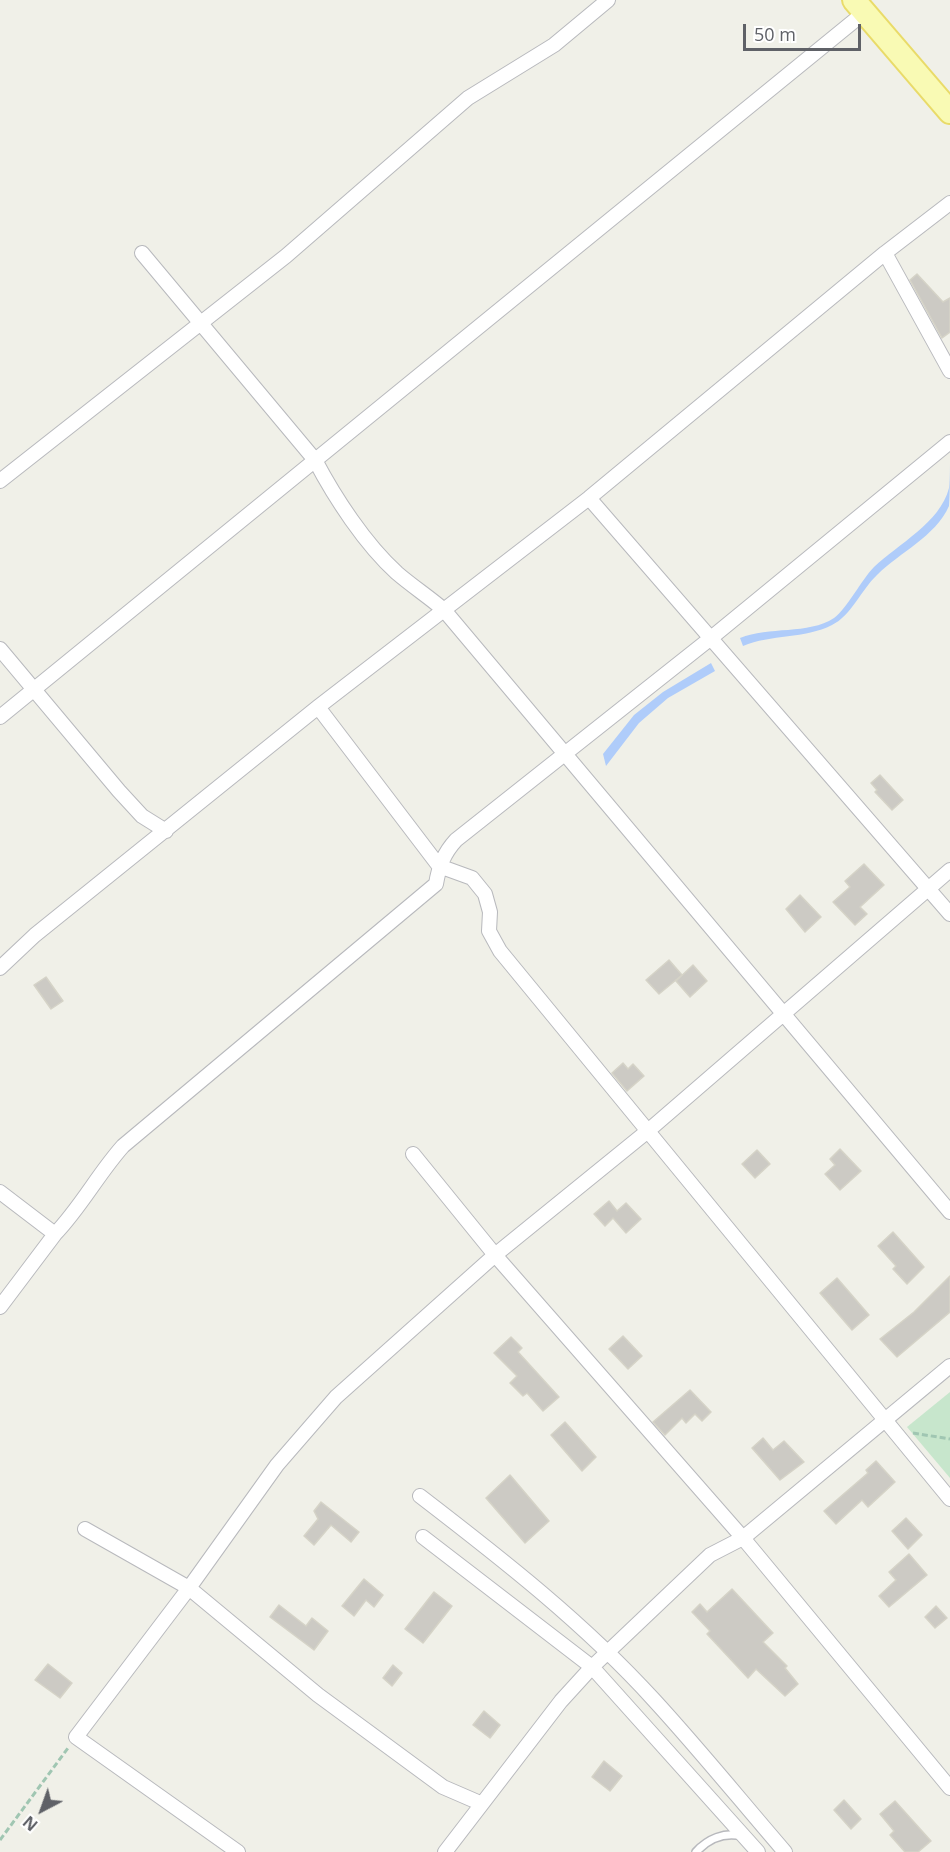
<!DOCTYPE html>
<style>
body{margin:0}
#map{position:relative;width:950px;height:1852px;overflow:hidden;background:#f0f0e8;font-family:"Open Sans",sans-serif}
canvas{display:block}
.north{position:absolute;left:12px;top:1780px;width:60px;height:60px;-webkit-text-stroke:4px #fff;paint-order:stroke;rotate:221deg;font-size:16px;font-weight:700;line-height:24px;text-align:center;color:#5f6167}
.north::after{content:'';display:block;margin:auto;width:21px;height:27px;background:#5f6167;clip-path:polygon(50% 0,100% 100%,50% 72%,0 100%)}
.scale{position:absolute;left:743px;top:24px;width:118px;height:27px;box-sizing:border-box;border:3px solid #5f6167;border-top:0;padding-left:8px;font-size:18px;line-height:21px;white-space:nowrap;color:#5f6167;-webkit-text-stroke:4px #fff;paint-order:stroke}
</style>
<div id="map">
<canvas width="950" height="1852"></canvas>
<div class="north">N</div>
<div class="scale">50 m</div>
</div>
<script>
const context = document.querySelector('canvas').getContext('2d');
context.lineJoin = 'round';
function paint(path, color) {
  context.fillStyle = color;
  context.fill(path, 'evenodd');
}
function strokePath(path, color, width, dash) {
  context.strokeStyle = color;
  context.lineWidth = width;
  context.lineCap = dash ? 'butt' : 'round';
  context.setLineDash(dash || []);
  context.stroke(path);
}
paint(new Path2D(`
 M950,1392v86l-43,-51z`), '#c7e6cc');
paint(new Path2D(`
 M950,456c0,14 0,38 -1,50 -14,31 -49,46 -72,69 -16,15 -26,41 -45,50 -27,14 -61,9 -89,21l-3,-8c29,-12 68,-3 94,-20 12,-8 28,-39 40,-51 24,-23 66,-44 75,-79 1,-9 1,-22 1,-32z
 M711,663l4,8 -47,27 -29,25 -33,43 -3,-12 31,-39 29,-23z`), '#afccfa');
const building = new Path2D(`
 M917,274l26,28 7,-4v34l-8,6 -32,-58z
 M880,775l23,25 -11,10 -17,-18 2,-2 -6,-7z
 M864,864l20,21 -24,22 7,7 -12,11 -22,-23 17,-15 -5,-6z
 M800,895l21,22 -16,15 -19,-23z
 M669,960l13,15 -23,19 -13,-14z
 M693,965l14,16 -17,16 -14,-16z
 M46,977l17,24 -12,8 -17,-24z
 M623,1063l5,6 5,-5 11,12 -17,15 -15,-18z
 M840,1149l21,22 -21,19 -15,-16 10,-9 -5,-6z
 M757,1150l13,14 -15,14 -13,-14z
 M609,1201l8,10 9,-8 15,16 -15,14 -13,-15 -8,8 -11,-12z
 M893,1232l31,35 -17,17 -14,-15 3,-3 -18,-20z
 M950,1276v36l-53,45 -17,-18 34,-27z
 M837,1278l32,37 -17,15 -32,-37z
 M623,1336l19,20 -14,13 -19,-20z
 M511,1337l11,11 -4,4 41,45 -16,14 -16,-18 -4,3 -13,-13 7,-7 -23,-23z
 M690,1390l21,22 -9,9 -7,-7 -9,9 -4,-5 -17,17 -12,-13z
 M565,1422l31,35 -14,14 -31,-36z
 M763,1438l10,12 11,-9 20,21 -24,18 -28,-32z
 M876,1461l19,21 -27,25 -6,-7 -26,24 -12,-13 44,-38 -2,-3z
 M510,1475l39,46 -24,22 -39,-45z
 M321,1502l38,30 -8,10 -20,-17 -17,20 -10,-9 14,-17 -4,-8z
 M906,1518l16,17 -14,14 -16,-18z
 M909,1554l18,21 -38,32 -10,-11 17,-16 -7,-8z
 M364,1579l19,16 -9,12 -8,-7 -12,16 -12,-10z
 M732,1589l41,44 -10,9 24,24 -2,2 13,16 -13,12 -29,-27 -8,9 -41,-44 3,-3 -18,-19 8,-8 7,8z
 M434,1592l18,14 -29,37 -18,-14z
 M279,1605l27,21 6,-8 16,13 -14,19 -44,-33z
 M936,1606l11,12 -12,10 -10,-11z
 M48,1664l24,19 -12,15 -25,-18z
 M393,1665l9,8 -10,13 -9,-8z
 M484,1711l16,14 -10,13 -17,-13z
 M604,1761l18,15 -12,15 -18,-14z
 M844,1800l17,19 -10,10 -17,-19z
 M895,1801l36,40 -13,11h-13l-15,-17 4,-4 -14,-17z`);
paint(building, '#cccac4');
strokePath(building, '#d5d3c7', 1.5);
const service = new Path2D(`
 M696,1852c12,-13 28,-20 46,-16`);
const minor = new Path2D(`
 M142,253l173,207c20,38 50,84 82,113 15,13 32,24 47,37l506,602
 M885,253l65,118
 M0,481l286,-225 182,-158 86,-53 54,-45
 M589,498l361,416
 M0,649l119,142 23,25 24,15
 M318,707l121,159 33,12 13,16 5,18 -1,19 11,20 450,548
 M0,717l865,-705
 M0,968l35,-33 283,-228 271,-209 296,-245 65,-50
 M413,1154l82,101 248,283 207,250
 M0,1192l55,42c26,-27 43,-60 68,-88l313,-262c3,-18 8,-31 20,-44l255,-202 239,-196
 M0,1307l55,-73
 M420,1496c82,63 164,127 234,204 45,49 87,101 131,152
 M85,1529l104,59 129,107 125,92 37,16
 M423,1537l169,130 118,-112 33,-17 207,-172
 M238,1852l-162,-115 113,-149 88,-123 59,-68 159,-142 154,-125 301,-260
 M445,1852l116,-151 31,-34 166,185`);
const primary = new Path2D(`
 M854,0l96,112`);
strokePath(service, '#b8b9bd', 10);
strokePath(minor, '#b8b9bd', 16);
strokePath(primary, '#e9db69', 26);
strokePath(new Path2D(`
 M913,1433l37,6
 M0,1840l68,-92`), '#a0c6b2', 3, [6, 3]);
strokePath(service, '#fff', 7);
strokePath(minor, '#fff', 14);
strokePath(primary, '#f9fab4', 22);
</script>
